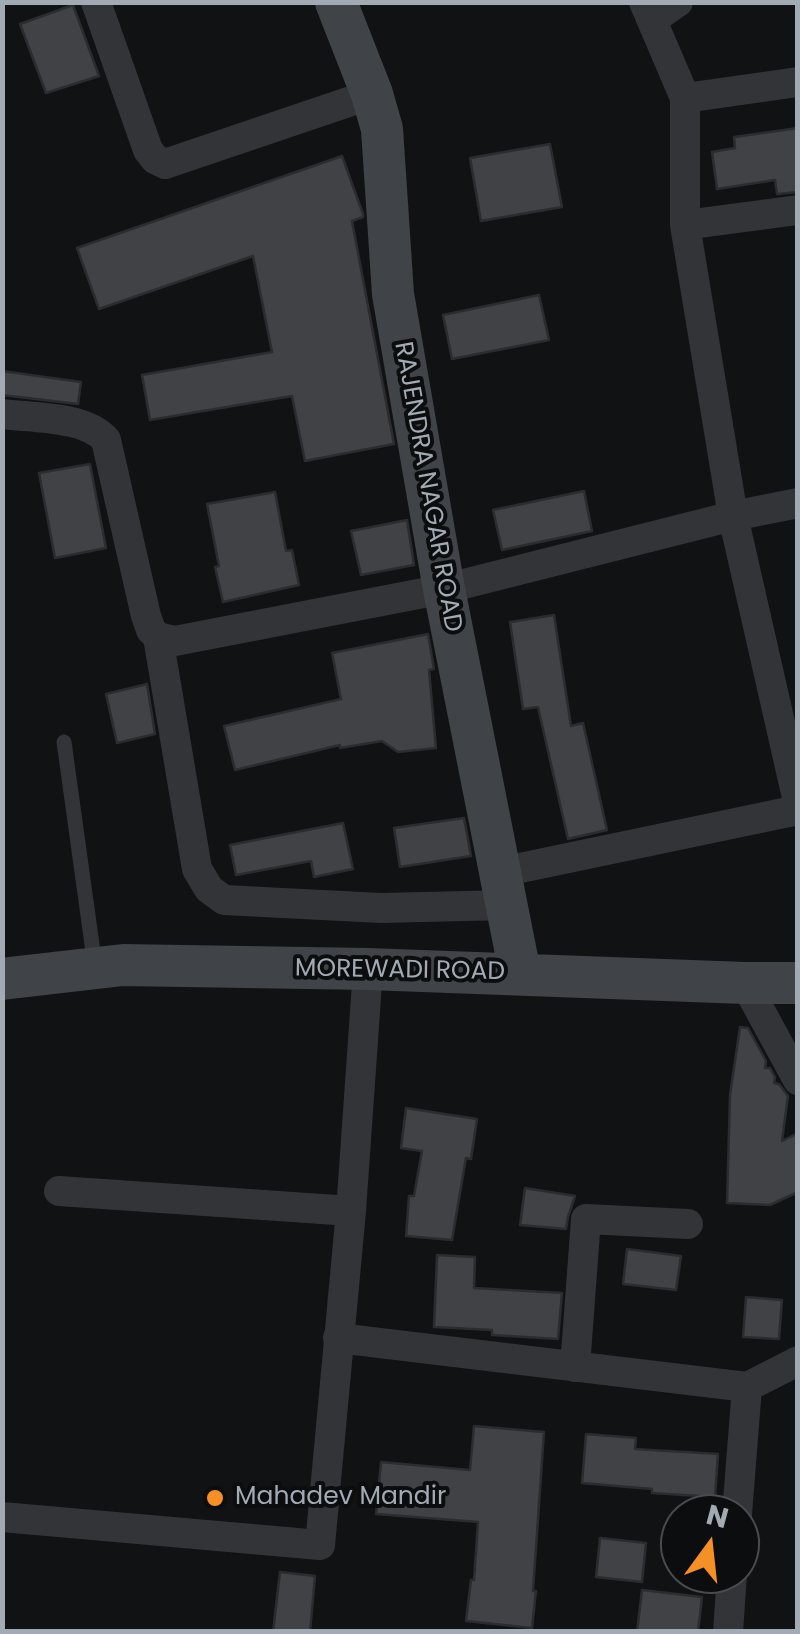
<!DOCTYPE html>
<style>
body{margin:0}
#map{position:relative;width:800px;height:1634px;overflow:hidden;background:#111213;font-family:Poppins,sans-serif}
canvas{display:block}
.frame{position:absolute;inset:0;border:5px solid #a2aab4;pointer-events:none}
.north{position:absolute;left:660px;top:1494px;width:100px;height:100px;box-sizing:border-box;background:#0c0d0e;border:2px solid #484c50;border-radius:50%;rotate:15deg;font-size:28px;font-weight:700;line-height:40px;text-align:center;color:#a2aab4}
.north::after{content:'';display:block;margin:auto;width:35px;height:45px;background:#f59027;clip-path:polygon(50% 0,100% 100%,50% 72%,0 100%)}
</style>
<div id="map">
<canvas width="800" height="1634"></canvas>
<div class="frame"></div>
<div class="north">N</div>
</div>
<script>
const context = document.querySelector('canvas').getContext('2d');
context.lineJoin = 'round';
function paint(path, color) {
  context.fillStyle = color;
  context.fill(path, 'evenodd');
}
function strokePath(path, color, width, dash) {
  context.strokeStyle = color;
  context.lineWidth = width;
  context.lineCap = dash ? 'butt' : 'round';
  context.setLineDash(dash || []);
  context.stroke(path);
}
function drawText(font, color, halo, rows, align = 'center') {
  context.font = font + ' Poppins,sans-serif';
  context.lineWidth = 8;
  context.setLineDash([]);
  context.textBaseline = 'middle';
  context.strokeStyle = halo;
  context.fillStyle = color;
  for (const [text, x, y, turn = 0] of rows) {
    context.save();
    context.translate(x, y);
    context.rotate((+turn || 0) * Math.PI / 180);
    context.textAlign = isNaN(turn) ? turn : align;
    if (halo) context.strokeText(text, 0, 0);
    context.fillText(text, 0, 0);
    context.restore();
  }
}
const building = new Path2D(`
 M73,5l26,71 -53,17 -26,-69z
 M798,128v64l-21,2 -2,-14 -58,9 -5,-37 23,-4 -1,-11z
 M550,144l12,63 -81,14 -11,-63z
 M342,156l21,58v3l-11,4 42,223 -89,17 -13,-65 -142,24 -8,-45 130,-23 -19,-96 -154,53 -22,-61z
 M539,295l10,45 -97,19 -9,-44z
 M2,371l79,11 -3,22 -76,-9z
 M90,464l16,84 -51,10 -16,-85z
 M584,491l8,40 -90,19 -9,-40z
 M275,492l11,59 6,-1 7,35 -76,17 -8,-35 4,-1 -12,-62z
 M407,520l7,45 -53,10 -10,-44z
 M554,615l17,111 12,-3 24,107 -39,9 -30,-132 -15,2 -13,-87z
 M428,634l6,35 -5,1 7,78 -38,4 -16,-11 -42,7v-3l-105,25 -11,-44 117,-27 -9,-46z
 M147,684l8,50 -38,9 -11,-49z
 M464,818l7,38 -71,11 -6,-39z
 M343,823l10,46 -39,8 -3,-16 -75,14 -6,-30z
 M740,1027l8,1 18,33 -1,7h5l5,9 -1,6 5,1 9,12 -6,45 16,-8v59l-28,13 -43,-2 3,-108z
 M406,1108l71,11 -6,40 -5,-1 -14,82 -46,-4 3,-40h5l8,-45 -21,-3z
 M525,1188l50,8 -7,21 -2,12 -46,-4z
 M627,1249l54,7 -5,34 -53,-6z
 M437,1255l38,2 -1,31 88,5 -4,46 -66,-4v-5l-58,-3z
 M746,1297l36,3 -3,39 -36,-2z
 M474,1426l70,6 -11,159h3l-4,37 -66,-7 5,-41h3l4,-58 -102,-8 5,-52 89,8z
 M586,1434l50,4 -1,11 83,5 -3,43 -63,-4v-4l-70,-6z
 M600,1538l46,5 -4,39 -46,-5z
 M280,1572l35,4 -5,56h-37z
 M642,1590l60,7 -4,35h-61z`);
paint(building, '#404246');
strokePath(building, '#2b2c2f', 2.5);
strokePath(new Path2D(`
 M64,742l31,224`), '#323438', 15);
strokePath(new Path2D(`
 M96,2l52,148 7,9 10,5 207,-70
 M644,2l41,96 113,-16
 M652,20l26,-18
 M685,98v127l48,291 65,286
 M685,225l113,-15
 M2,414c32,4 83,2 104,26l40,176 5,14 7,7 39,232 12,20 15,11 157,8 127,-3
 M158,637l17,4 269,-52 289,-73 65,-13
 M501,872l297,-62
 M745,983l53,97
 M59,1191l292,20
 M338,1338l409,49
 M575,1367l11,-148 102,5
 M737,1514l10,-127 51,-26
 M2,1517l318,28 31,-334 17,-242
 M728,1632l4,-58`), '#323438', 30);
strokePath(new Path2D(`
 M336,2l36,92 10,35 11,165 51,295 76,384
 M2,979l121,-14 245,4 377,14h53`), '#404348', 42);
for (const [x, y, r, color] of [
 [215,1498,10,"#f59027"]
]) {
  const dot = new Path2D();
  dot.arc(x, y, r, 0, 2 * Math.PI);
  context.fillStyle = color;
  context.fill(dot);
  strokePath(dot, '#0c0d0e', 4);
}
drawText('25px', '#a2aab4', '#0c0d0e', [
 ["RAJENDRA NAGAR ROAD",427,487,80],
 ["MOREWADI ROAD",400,971,1]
]);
drawText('25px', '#a2aab4', '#0c0d0e', [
 ["Mahadev Mandir",235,1498]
], 'left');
</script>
